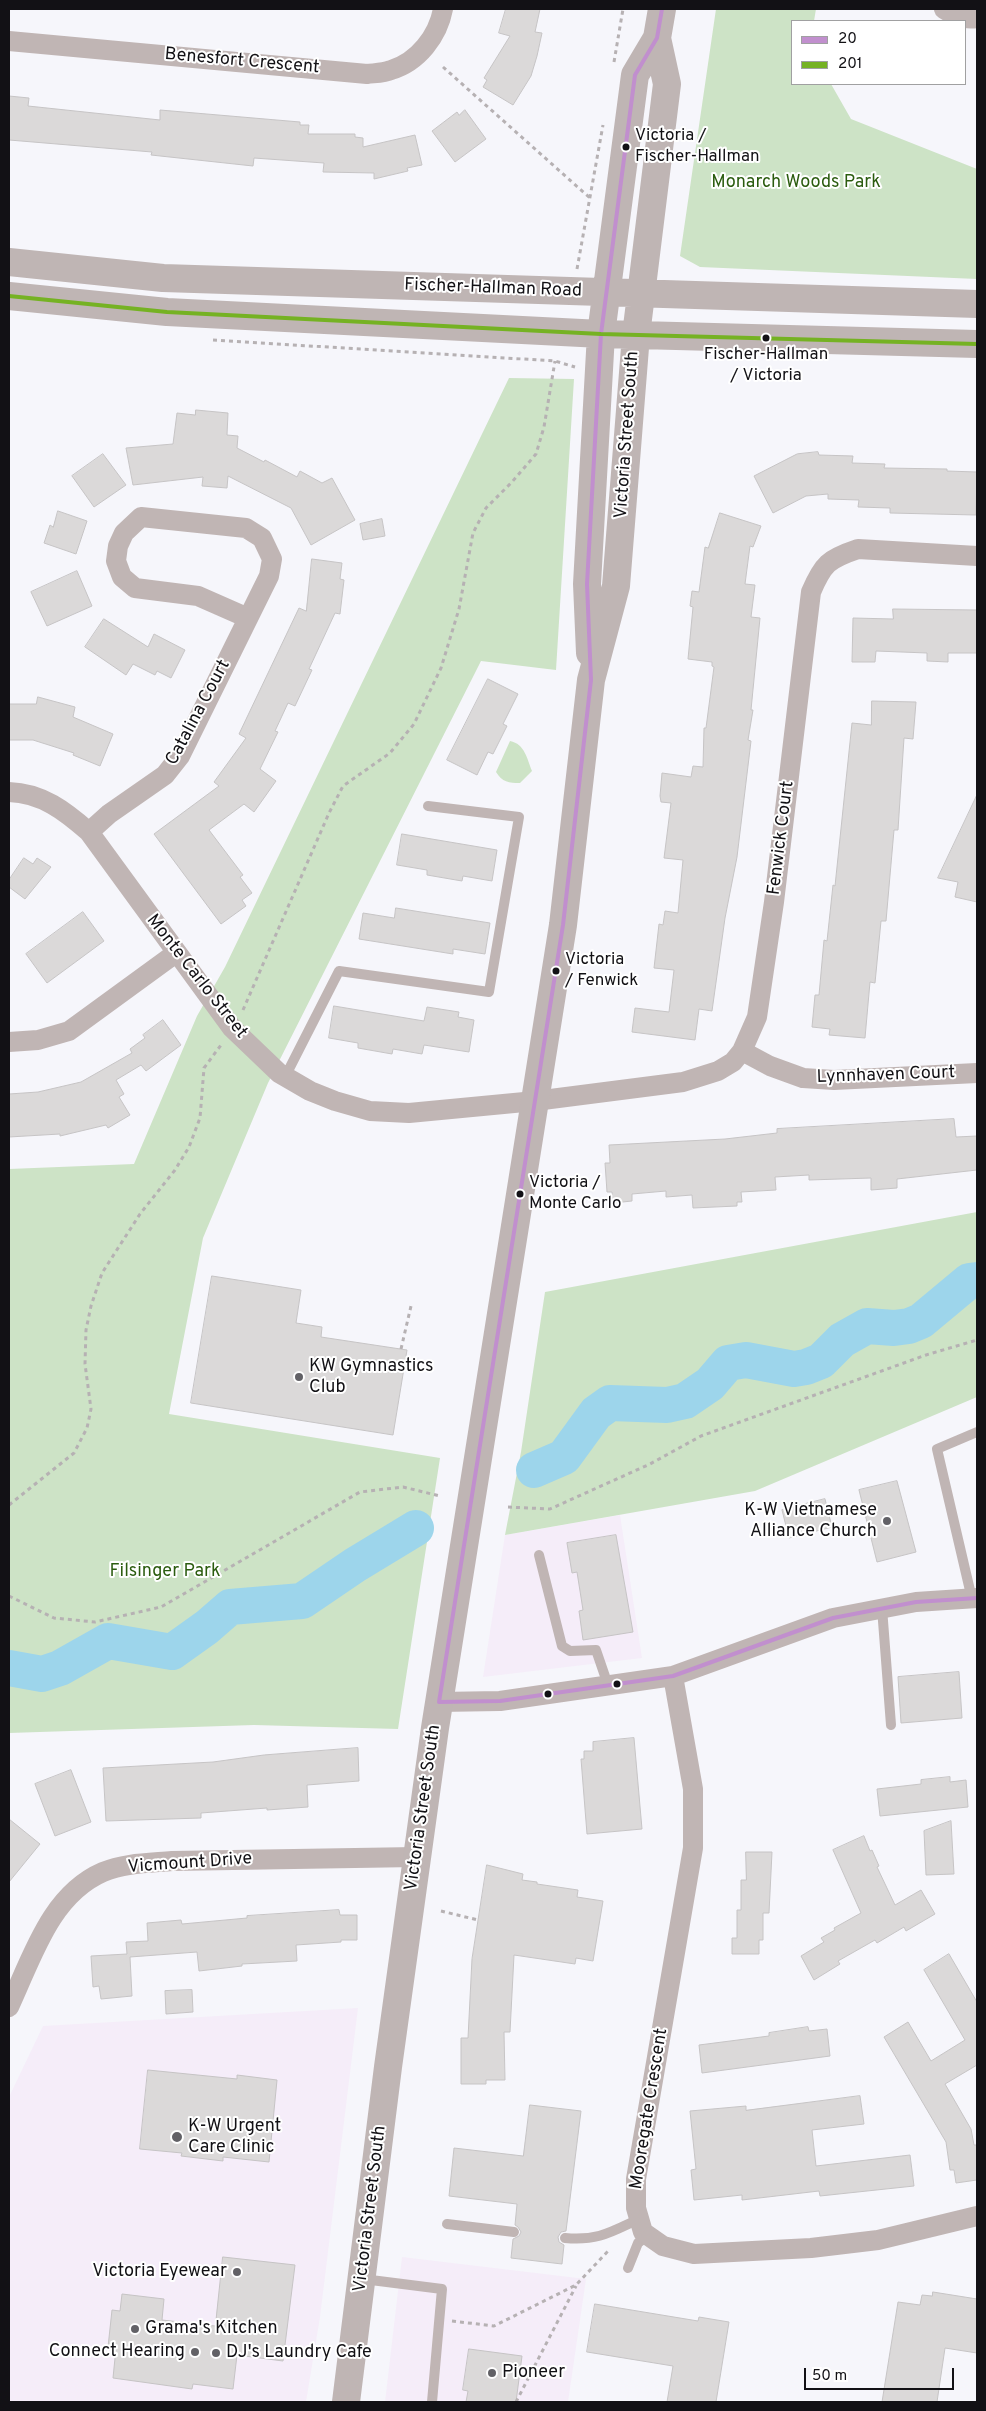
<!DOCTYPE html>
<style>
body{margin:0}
#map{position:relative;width:986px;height:2411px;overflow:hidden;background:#f6f6fb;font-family:Overpass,sans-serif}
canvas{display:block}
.frame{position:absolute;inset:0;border:10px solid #121115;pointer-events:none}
.legend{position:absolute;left:791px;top:20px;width:175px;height:65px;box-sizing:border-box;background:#fff;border:1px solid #a0a0a1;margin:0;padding:6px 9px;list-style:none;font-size:15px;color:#121115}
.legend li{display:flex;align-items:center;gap:10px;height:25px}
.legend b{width:25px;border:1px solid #a0a0a1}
.scale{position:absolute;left:804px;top:2368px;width:150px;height:22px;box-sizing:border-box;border:2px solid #121115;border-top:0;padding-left:6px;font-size:15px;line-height:18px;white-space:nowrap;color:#121115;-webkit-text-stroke:4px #fff;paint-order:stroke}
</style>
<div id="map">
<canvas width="986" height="2411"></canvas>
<div class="frame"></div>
<ul class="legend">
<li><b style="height:6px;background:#c18fce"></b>20</li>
<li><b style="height:6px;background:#75b223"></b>201</li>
</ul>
<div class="scale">50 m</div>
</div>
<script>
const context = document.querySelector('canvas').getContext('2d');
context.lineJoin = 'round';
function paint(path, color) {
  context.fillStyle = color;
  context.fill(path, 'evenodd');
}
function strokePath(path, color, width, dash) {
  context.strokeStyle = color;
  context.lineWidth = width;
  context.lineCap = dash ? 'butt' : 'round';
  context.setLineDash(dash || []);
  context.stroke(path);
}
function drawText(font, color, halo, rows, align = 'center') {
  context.font = font + ' Overpass,sans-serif';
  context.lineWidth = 4;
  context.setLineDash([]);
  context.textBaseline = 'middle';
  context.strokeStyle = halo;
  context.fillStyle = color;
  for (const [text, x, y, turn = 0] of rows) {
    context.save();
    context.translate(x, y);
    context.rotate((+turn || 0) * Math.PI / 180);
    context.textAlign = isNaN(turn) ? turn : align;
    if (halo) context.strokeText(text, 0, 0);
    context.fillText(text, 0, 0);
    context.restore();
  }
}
paint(new Path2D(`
 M620,1515l22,143 -159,19 22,-142z
 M358,2008l-38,309 -14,85h-297v-305l34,-71z
 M402,2257l184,22 -18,123h-183z`), '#f5edf9');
paint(new Path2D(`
 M716,9h100l-2,12h-22v63h39l20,35 126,50v110l-277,-12 -20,-11z
 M509,378l65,1 -18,291 -75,-9 -213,422 -65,155 -34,176 271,44 -42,271 -144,-4 -245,8v-564l125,-5 63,-148 28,-49z
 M510,741c15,3 17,18 22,30l-12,12c-11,0 -18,-1 -24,-11z
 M977,1212v185l-222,94 -250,44 16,-83 24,-160z`), '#cde3c6');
strokePath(new Path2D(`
 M534,1470l30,-13 32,-44 14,-10 57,2 18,-4 25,-17 18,-21 18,-3 48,9 12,-2 15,-6 21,-21 25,-14 27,2 15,-2 12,-5 48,-40 8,-1
 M9,1668l33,6 18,-6 48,-27 64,11 35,-25 23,-20 72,-6 53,-36 61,-37`), '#9dd5eb', 36);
const building = new Path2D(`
 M506,9h34l-5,23 7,1 -5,23 -6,20 -18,29 -30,-18 4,-7 -3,-2 26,-42 -11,-3z
 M9,96l20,2 -1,8 132,14v-10l140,12v3h9l-1,9h47v3l8,1v9l52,-12 7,30 -15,3 1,3 -34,8v-6l-51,-1 1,-9 -70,-5 -1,8 -102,-11 1,-3 -143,-12z
 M465,110l21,29 -31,23 -23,-31 25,-19 2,3z
 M196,410l32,3 -1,22 11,1 -1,12 27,14 1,-2 32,17 3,-6 22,12 10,-5 23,42 -44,25 -20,-37 -63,-32 -1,12 -25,-2 1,-9 -70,8 -7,-37 47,-4 4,-31 18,2z
 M818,452l1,3 34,1 -1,7 33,1 -1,4 63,1v2l30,1 -1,43 -86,-2v-5l-32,-1 1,-7 -31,-1v-5l-22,2 -33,17 -19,-37 43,-22z
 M103,454l23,31 -32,22 -22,-31z
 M58,511l29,10 -11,33 -32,-11 6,-18 3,2z
 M720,513l41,13 -8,21 -3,-1 -5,38 10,1 -4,32 9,1 -9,92h2l-5,30 3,1 -14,116 -12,61 -13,93 -13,-2 -4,31 -63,-8 3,-24 34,4 5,-42 -20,-2 5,-44 4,1 2,-14 13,2 5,-53 -19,-2 7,-55 -10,-1 -1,-6 2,-23 29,4 2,-11 10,1 1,-39h2l8,-61 -2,-1v-4l-24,-3 5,-52 -3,-1 2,-15 7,1 6,-45 3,1z
 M382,519l3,17 -22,4 -3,-16z
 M312,559l30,4 -2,16 4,1 -4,34 -5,-1 -26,56 3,1 -17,36 -7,-3 -13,28 3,1 -18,37 16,12 -22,31 -10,-8 -35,26 34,45 -3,2 12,16 -10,7 4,6 -25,18 -67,-90 65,-48 -5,-4 32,-44 -7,-4 60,-126 7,3z
 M77,571l15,35 -45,20 -16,-34z
 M893,609l84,1v43h-29v9l-21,-1v-8l-51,-2 -1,11h-23l1,-44 40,1z
 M104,619l44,28 6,-13 31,16 -14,28 -14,-7 -2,4 -22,-11 -7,11 -41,-28z
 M488,679l30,15 -15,30 4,2 -14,28 -5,-2 -11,23 -30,-15z
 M38,697l37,10 -2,10 40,17 -13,32 -27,-11 1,-2 -41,-13h-24v-36h27z
 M872,701l44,1 -3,37 -9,-1 -6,92h-4l-8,91h-5l-6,62 -5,-1 -5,56 -36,-3 1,-6 -18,-2 3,-32h4l5,-55 3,1 6,-56 2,1 17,-163 19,2z
 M977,795v107l-22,-5 3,-15 -20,-4z
 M402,834l95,16 -5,31 -29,-5 -1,5 -35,-6v-5l-30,-5z
 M24,858l9,6 4,-6 14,9 -26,32 -16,-12v-7z
 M396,908l94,15 -5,31 -32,-5v5l-94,-15 4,-26 31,5z
 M83,912l21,29 -57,42 -21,-29z
 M334,1006l90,15 3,-14 32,5 -1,5 16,3 -5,32 -45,-7 -2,9 -29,-5 -1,5 -34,-6v-5l-29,-5z
 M163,1020l18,25 -35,26 -5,-6 -25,15 8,14 -5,3 11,18 -22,13 -2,-3 -46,11v-2l-51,3v-43l29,-2 43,-10 51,-29 -2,-4 15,-11 -2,-3z
 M954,1119l2,18 21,-1v34l-80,9v9l-26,2v-12l-62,2v-5l-34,2 1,13 -35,2 1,10h-5v4l-44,2 -1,-13 -26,2v-6l-34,3v7l-19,2 -1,-11h-5l-2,-29h5l-1,-18 116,-6 52,-6v-4z
 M212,1276l89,14 -5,33 26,4 -1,10 86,13 -14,85 -202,-32z
 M897,1481l19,71 -39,10 -18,-72z
 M825,1499l7,28 -43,11 -7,-28z
 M616,1535l17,97 -50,8 -4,-29 4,-1 -6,-38 -5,1 -5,-30z
 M959,1672l3,46 -61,5 -3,-46z
 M634,1738l8,91 -55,5 -6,-75h3v-8h9v-9z
 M358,1748l1,33 -52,4 1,22 -41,3v-2l-66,5v5l-95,3 -3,-53 110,-6 51,-7z
 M71,1770l20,52 -36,14 -20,-52z
 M950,1777v5l16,-2 2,27 -88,9 -3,-27 44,-5v-4z
 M9,1819l31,25 -31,38z
 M951,1821l3,53 -28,1 -2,-44z
 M864,1836l6,15 2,-1 7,16 -2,1 18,38 26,-15 14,24 -29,17 -2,-4 -27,16 -2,-3 -37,21 2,3 -26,16 -13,-24 23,-14 -3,-4 14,-8 -1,-2 27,-15 -28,-63z
 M746,1852h26l-3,61h-6v27h-4v14h-27v-16h5v-28h4v-30h5z
 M487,1865l36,9 -1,6 15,2v2l41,6 -1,7 26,4 -10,60 -17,-3 -1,6 -61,-9 -4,77h-6l1,48h-19v4h-25v-46h7l4,-79z
 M339,1910l1,5h17v25h-16v2l-45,3 1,16 -55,3v2l-43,5 -2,-19 -67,5 2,39 -31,3 -2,-13 -6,1 -2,-31 36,-2 -1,-12 22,-1 -1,-18 34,-3 1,4 65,-6v-2z
 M949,1954l28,48v63l-32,19 26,45 3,16h3v35l-21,3 -2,-13h-4l-4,-28 -62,-105 24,-15 23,39 34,-21 -41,-70z
 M192,1990l1,22 -27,2 -1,-23z
 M808,2027l1,4 18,-2 3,27 -128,17 -3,-28 70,-9v-3z
 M148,2070l89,9v-4l40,5 -8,82 -46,-5v4l-25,-3 -17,-2 1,-3 -42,-4z
 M860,2096l4,28 -52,6 4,36 94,-11 4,31 -94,10 -1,-5 -77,9v-5l-48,5 -3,-30 5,-1 -6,-58 56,-5v4z
 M530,2105l51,6 -15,120 -5,1 -3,5 1,5 5,3 -2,19 -51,-6 2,-19 6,-3 2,-4 -3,-5 -3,-2 2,-21 -68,-8 5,-48 69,8z
 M223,2257l72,8 -12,96 -46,-6 -4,34 -40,-5 -1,5 -79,-11 3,-30 -8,-1 4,-37 8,1 2,-17 42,5 -2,21 53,6z
 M933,2292l44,7v54l-32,-5 -8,54h-55l16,-100 22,3 2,-10 10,1z
 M595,2304l103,17 1,-4 30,5 -13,80h-49l6,-36 -86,-14z
 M469,2349l53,7 -6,46h-50l2,-11 -5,-1z`);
paint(building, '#dbd9d9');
strokePath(building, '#c6c4c5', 1);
strokePath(new Path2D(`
 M614,62l9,-53
 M443,67l147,131
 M577,269l26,-144
 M213,340l342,21 20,6
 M243,1010l86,-197 14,-27 47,-33 24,-29 27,-56 18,-59 14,-76 13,-25 26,-26 24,-28 8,-27 11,-66
 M401,1349l10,-43
 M9,1505l65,-52 13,-25 4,-19 -6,-45 1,-34 5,-24 11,-33 38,-59 35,-44 14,-23 11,-29 4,-50 17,-23
 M508,1507l42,2 100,-45 51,-28 225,-81 51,-15
 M9,1596l45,22 41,4 66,-15 199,-115 43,-5 37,9
 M441,1911l37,9
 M452,2321l42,5 82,-41 33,-35
 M516,2402l60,-116`), '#b6b1b3', 3, [4, 4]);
strokePath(new Path2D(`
 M285,1077l54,-106 150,21 30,-175 -91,-11
 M539,1555l23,91 8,5 26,-1 12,35
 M972,1599l-35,-150 40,-17
 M882,1608l9,117
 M447,2224l67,8
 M565,2238c33,3 46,-6 74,-19
 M628,2268l10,-25 10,-8
 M363,2279l79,10 -10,113`), '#c0b5b4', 10);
strokePath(new Path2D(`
 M944,9c11,7 20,11 33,9
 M9,41l358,33c8,-1 17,-1 24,-4 27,-8 47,-34 52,-61
 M9,792c33,1 56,19 80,40l143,196 47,45 31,18 25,10 35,10 39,2 126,-12 148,-19 35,-11 15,-9 9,-11 15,-34 17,-115 37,-310c12,-28 17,-33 47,-43l119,7
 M89,832l20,-18 56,-39 15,-19 89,-180 3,-17 -10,-21 -16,-10 -105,-11 -17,16 -6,13 -2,15 6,16 13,11 63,8 50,22
 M9,1042l29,-2 31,-9 107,-78
 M742,1051l28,15 33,12 31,2 143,-7
 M673,1676l20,113v59l-57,331v29l7,24 20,14 31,8 117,-6 67,-8 99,-24
 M439,1702l61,-1 173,-25 160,-58 83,-16 61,-4
 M9,2007c23,-49 41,-112 94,-135 21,-9 47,-9 69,-11l244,-4`), '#c0b5b4', 20);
strokePath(new Path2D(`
 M9,262l154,16 814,26
 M9,296l158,16 434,22 376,10
 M590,653l-3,-69 14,-250 34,-259 22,-37
 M346,2402l42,-335 47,-339 128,-803 28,-245 25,-94 20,-251 31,-251 -10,-46 5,-29`), '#bfb5b4', 28);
strokePath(new Path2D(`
 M439,1702l124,-777 28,-245 -4,-96 14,-250 34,-259 22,-37 5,-29
 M439,1702l61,-1 173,-25 160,-58 83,-16 61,-4`), '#c18fce', 4);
strokePath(new Path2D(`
 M9,296l158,16 434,22 376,10`), '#75b223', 4);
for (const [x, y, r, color] of [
 [626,147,4.5,"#121115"],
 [766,338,4.5,"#121115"],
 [556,971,4.5,"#121115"],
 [520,1194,4.5,"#121115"],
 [299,1377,5,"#626166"],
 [887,1521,5,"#626166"],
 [617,1684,4.5,"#121115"],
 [548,1694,4.5,"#121115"],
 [177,2137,6,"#626166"],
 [237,2272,5,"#626166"],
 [135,2329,5,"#626166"],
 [195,2352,5,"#626166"],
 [216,2353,5,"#626166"],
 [492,2373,5,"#626166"]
]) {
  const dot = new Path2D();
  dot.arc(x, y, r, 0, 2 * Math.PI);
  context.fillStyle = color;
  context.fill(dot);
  strokePath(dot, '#fff', 2);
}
drawText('17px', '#121115', '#fff', [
 ["Victoria /",635,137],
 ["Fischer-Hallman",635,158],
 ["Fischer-Hallman",766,356,"center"],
 ["/ Victoria",766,377,"center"],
 ["Victoria",565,961],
 ["/ Fenwick",565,982],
 ["Victoria /",529,1184],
 ["Monte Carlo",529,1205]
], 'left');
drawText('18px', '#121115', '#fff', [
 ["Benesfort Crescent",242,62,5],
 ["Fischer-Hallman Road",493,289,2],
 ["Victoria Street South",628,435,-86],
 ["Catalina Court",199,713,-62],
 ["Fenwick Court",782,838,-83],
 ["Monte Carlo Street",196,977,52],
 ["Lynnhaven Court",886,1076,-2],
 ["Victoria Street South",424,1808,-82],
 ["Vicmount Drive",190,1864,-4],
 ["Mooregate Crescent",650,2109,-81],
 ["Victoria Street South",371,2209,-83]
]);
drawText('18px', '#2b5c0f', '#fff', [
 ["Monarch Woods Park",796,183],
 ["Filsinger Park",165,1572]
]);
drawText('18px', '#121115', '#fff', [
 ["KW Gymnastics",309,1367],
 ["Club",309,1388],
 ["K-W Vietnamese",877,1511,"right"],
 ["Alliance Church",877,1532,"right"],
 ["K-W Urgent",188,2127],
 ["Care Clinic",188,2148],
 ["Victoria Eyewear",227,2272,"right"],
 ["Grama's Kitchen",145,2329],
 ["Connect Hearing",185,2352,"right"],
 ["DJ's Laundry Cafe",226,2353],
 ["Pioneer",502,2373]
], 'left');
</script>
